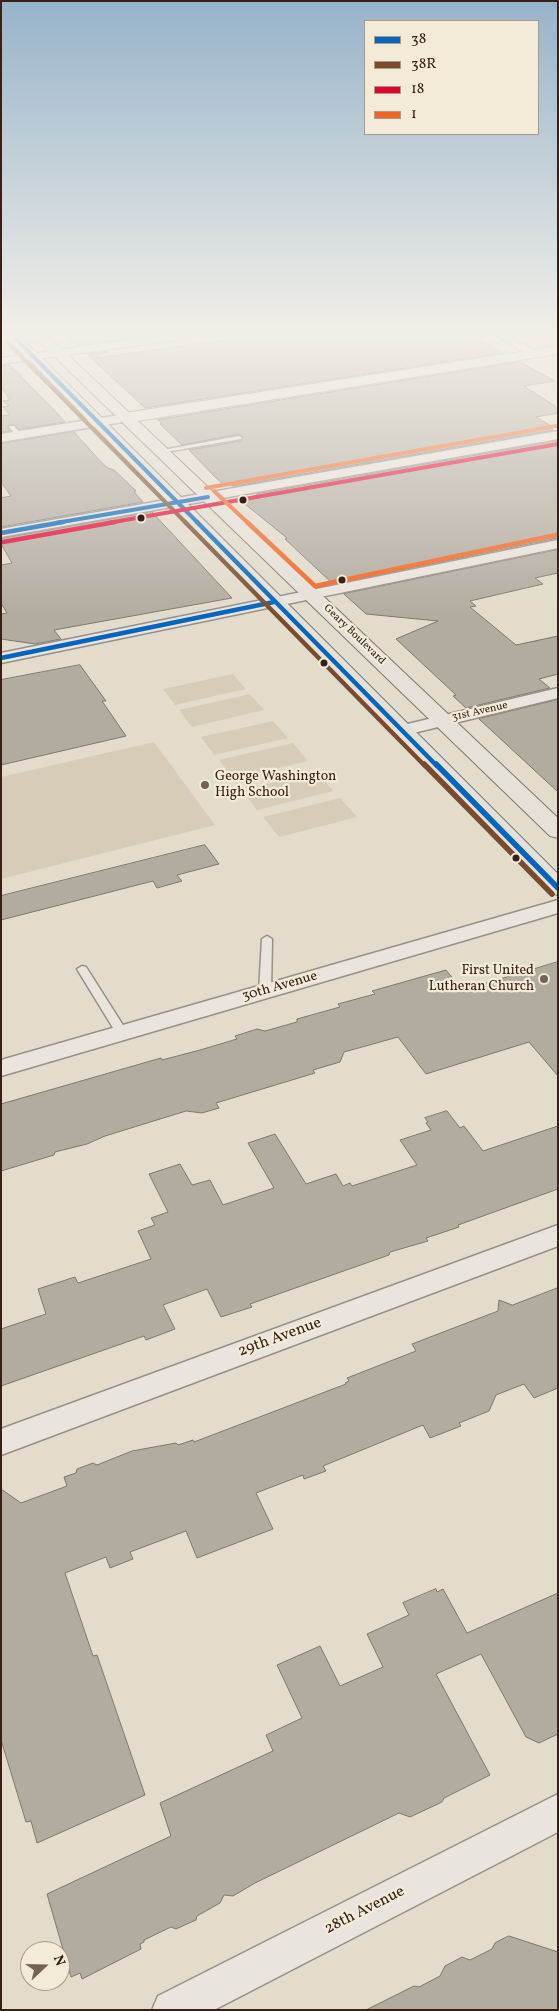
<!DOCTYPE html>
<style>
body{margin:0}
#map{position:relative;width:559px;height:2011px;overflow:hidden;background:#e3dccc;font-family:Vollkorn,serif}
canvas{display:block}
.frame{position:absolute;inset:0;border:2px solid #392016;pointer-events:none}
.legend{position:absolute;left:364px;top:20px;width:175px;height:115px;box-sizing:border-box;background:#f3ebd8;border:1px solid #a99a8a;margin:0;padding:6px 9px;list-style:none;font-size:15px;color:#392016}
.legend li{display:flex;align-items:center;gap:10px;height:25px}
.legend b{width:25px;border:1px solid #a99a8a}
.north{position:absolute;left:20px;top:1941px;width:50px;height:50px;box-sizing:border-box;background:#f3ebd8;border:1px solid #a99a8a;border-radius:50%;rotate:69deg;font-size:14px;font-weight:700;line-height:20px;text-align:center;color:#392016}
.north::after{content:'';display:block;margin:auto;width:18px;height:22px;background:#746256;clip-path:polygon(50% 0,100% 100%,50% 72%,0 100%)}
</style>
<div id="map">
<canvas width="559" height="2011"></canvas>
<div class="frame"></div>
<ul class="legend">
<li><b style="height:6px;background:#0065bd"></b>38</li>
<li><b style="height:6px;background:#7a4b2a"></b>38R</li>
<li><b style="height:6px;background:#e4002b"></b>18</li>
<li><b style="height:6px;background:#f26522"></b>1</li>
</ul>
<div class="north">N</div>
</div>
<script>
const context = document.querySelector('canvas').getContext('2d');
context.lineJoin = 'round';
function paint(path, color) {
  context.fillStyle = color;
  context.fill(path, 'evenodd');
}
function strokePath(path, color, width, dash) {
  context.strokeStyle = color;
  context.lineWidth = width;
  context.lineCap = dash ? 'butt' : 'round';
  context.setLineDash(dash || []);
  context.stroke(path);
}
function drawText(font, color, halo, rows, align = 'center') {
  context.font = font + ' Vollkorn,serif';
  context.lineWidth = 4.5;
  context.setLineDash([]);
  context.textBaseline = 'middle';
  context.strokeStyle = halo;
  context.fillStyle = color;
  for (const [text, x, y, turn = 0] of rows) {
    context.save();
    context.translate(x, y);
    context.rotate((+turn || 0) * Math.PI / 180);
    context.textAlign = isNaN(turn) ? turn : align;
    if (halo) context.strokeText(text, 0, 0);
    context.fillText(text, 0, 0);
    context.restore();
  }
}
paint(new Path2D(`
 M523,336h35v18z
 M233,674l13,15 -71,16 -12,-16z
 M250,694l14,16 -72,17 -13,-17z
 M273,721l15,17 -74,17 -13,-18z
 M154,742l61,83 -214,54v-102z
 M293,743l15,18 -74,18 -15,-19z
 M317,772l16,19 -76,19 -15,-20z
 M340,798l17,19 -78,20 -16,-20z`), '#d7ccb7');
const building = new Path2D(`
 M67,336h67l-4,2 -53,8z
 M254,336h219l30,17 -358,55 -58,-54 21,-3 -12,7z
 M520,362l35,19 -31,5 34,22v5l-22,4 15,9h-3l5,4 -318,56 -13,-3 -7,-6 -26,-27 52,-9 2,-5 -4,-2 -57,11 -22,-21 2,-1 -4,-3z
 M10,365l46,47 9,10 -46,7 -4,-4 -5,-1 -3,3 3,4 -9,1v-16l9,-1 -7,-8 6,-1 -6,-5 7,-1 -9,-13v-21z
 M74,432l27,30 7,6 6,2 22,21 -2,1 9,10 -142,25v-29l10,-2 -10,-14v-38z
 M558,441v97l-225,46 -48,-45 2,-1 -42,-34 12,-10z
 M152,512l80,86 -178,32 7,9 -26,5 -34,-5v-25l6,-1 -6,-10v-38l11,-2 -11,-19v-5z
 M558,550v23l-23,5 8,6 -73,17 6,5 -6,1 46,38 42,-9v38l-19,5 11,9 -84,20 -13,-12 3,-1 -60,-56 42,-18 -72,-7 -22,-20z
 M80,665l26,36h-4l24,35 -125,29v-85z
 M558,700v92l-79,-73z
 M205,845l14,19 -42,11 5,6 -25,7 -4,-7 -152,39v-24z
 M558,962v114l-29,-34 -103,32 -28,-37 -54,15 -4,10 -27,8 2,3 -99,30 3,5 -17,5 -16,-2 -81,25 -18,8 -32,8 -1,3 -53,16v-67l160,-46 1,2 38,-10 37,-11 -2,-3 22,-7 8,2 32,-9v-3l43,-12 -2,-3 37,-10 -3,-3 74,-21 16,20z
 M447,1111l13,17 4,-2 19,25 75,-25v63l-100,36 1,2 -33,11 2,3 -38,11 -1,3 -139,49 2,3 -31,10 -14,-28 -44,16 12,24 -29,11 -2,-4 -143,50v-57l45,-15 -8,-25 37,-12 3,6 73,-24 -13,-28 17,-6 -4,-7 17,-6 -19,-38 31,-10 12,21 18,-5 13,25 51,-17 -26,-45 27,-9 31,50 30,-10 7,12 7,-3 2,3 65,-21 -17,-25 31,-10 -5,-7 2,-1 -3,-4z
 M558,1288v100l-24,10 -10,-14 -28,11 -7,16 -30,12 2,3 -31,12 -7,-13 -100,41 3,5 -22,8 -1,-4 -47,18 17,36 -76,29 -11,-27 -56,21 3,7 -23,9 -4,-11 -41,16 28,83 4,-1 48,140 -108,48 -6,-22 -5,1 -25,-82v-251l20,14 46,-17 -3,-9 12,-4 1,-4 16,-6 4,2 35,-14 44,-8 2,2 15,-5 1,2 152,-58 -1,-1 4,-2 -2,-3 69,-27 -4,-7 86,-33 1,-11 13,5z
 M436,1589l1,3 6,-3 24,44 91,-40v141l-19,9 -13,-6 -45,-83 -45,20 54,101 -46,23 -2,4 -32,15 -11,-4 -144,70 -22,13 -9,-1 -4,8 -23,13 -1,4 -20,9 -5,-2 -27,13v2l-4,2 1,5 -59,30 -2,-6 -9,4 -24,-83 124,-58 -11,-33 113,-52 -7,-16 36,-17 -25,-53 43,-19 20,40 43,-19 -16,-33 42,-19 -6,-12z
 M509,1936l49,16v58h-192l48,-24 5,1 21,-11 5,-10 17,-9 8,3 22,-11 3,-6z`);
paint(building, '#b2aba0');
strokePath(building, '#7f776e', 1);
const service = new Path2D(`
 M10,426h4l8,9 -1,1h-4l-8,-9z
 M239,436l3,2 -1,1 -81,14 -3,-2z
 M267,936l5,3 -1,52 -6,4 -6,-4 3,-52z
 M82,966l4,1 40,63 2,3 -2,3h-8l-41,-67z`);
const minor = new Path2D(`
 M160,336h28l-5,3 -182,25v-6z
 M497,336h13l30,18 -6,3 -4,-1z
 M125,414l6,4 -2,3 -128,21v-8z
 M558,431v8l-557,98v-8z
 M558,540v8l-557,115v-10z
 M558,688v10l-157,38 -6,-1 -3,-4 3,-4z
 M558,900v13l-557,163v-16z
 M558,1225v21l-557,209v-26z
 M558,1794v38l-344,178h-62l6,-14z`);
const tertiary = new Path2D(`
 M558,346v8l-433,69 -5,-2 -3,-3 3,-3 5,-2z`);
const primary = new Path2D(`
 M6,336h14l538,538v21l-9,-2z
 M33,336h15l510,482v20l-8,-2z`);
strokePath(service, '#989086', 3);
strokePath(minor, '#989086', 3);
strokePath(tertiary, '#989086', 2);
strokePath(primary, '#7f776e', 2);
paint(service, '#e9e5de');
paint(minor, '#e9e5de');
paint(tertiary, '#e9e5de');
paint(primary, '#e6e1d8');
strokePath(new Path2D(`
 M13,336l185,187
 M56,523l152,-26`), '#0065bd', 4);
strokePath(new Path2D(`
 M197,522l240,244
 M1,533l62,-11
 M1,658l273,-56`), '#0065bd', 4.5);
strokePath(new Path2D(`
 M436,764l122,124`), '#0065bd', 5.5);
strokePath(new Path2D(`
 M7,342l179,181`), '#7a4b2a', 4);
strokePath(new Path2D(`
 M185,522l240,244`), '#7a4b2a', 4.5);
strokePath(new Path2D(`
 M424,764l128,130`), '#7a4b2a', 5.5);
strokePath(new Path2D(`
 M108,523l450,-79`), '#e4002b', 4);
strokePath(new Path2D(`
 M3,542l112,-20`), '#e4002b', 4.5);
strokePath(new Path2D(`
 M206,488l350,-62
 M214,491l34,32`), '#f26522', 4);
strokePath(new Path2D(`
 M247,522l68,64 241,-51`), '#f26522', 4.5);
const sky = context.createLinearGradient(0, 0, 0, 617);
sky.addColorStop(0, '#97b3ca');
sky.addColorStop(0.54, '#f2efe8');
sky.addColorStop(1, '#f2efe800');
context.fillStyle = sky;
context.fillRect(0, 0, 559, 617);
for (const [x, y, r, color] of [
 [243,500,4.5,"#392016"],
 [141,518,4.5,"#392016"],
 [342,580,4.5,"#392016"],
 [324,663,4.5,"#392016"],
 [205,785,5,"#746256"],
 [516,858,4.5,"#392016"],
 [544,979,5,"#746256"]
]) {
  const dot = new Path2D();
  dot.arc(x, y, r, 0, 2 * Math.PI);
  context.fillStyle = color;
  context.fill(dot);
  strokePath(dot, '#f3ebd8', 2);
}
drawText('11px', '#392016', '#f3ebd8', [
 ["Geary Boulevard",354,635,44],
 ["31st Avenue",480,712,-13]
]);
drawText('14px', '#392016', '#f3ebd8', [
 ["George Washington",215,777],
 ["High School",215,793],
 ["First United",534,971,"right"],
 ["Lutheran Church",534,987,"right"]
], 'left');
drawText('14px', '#392016', '#f3ebd8', [
 ["30th Avenue",280,987,-16]
]);
drawText('16px', '#392016', '#f3ebd8', [
 ["29th Avenue",280,1338,-20],
 ["28th Avenue",365,1911,-27]
]);
</script>
